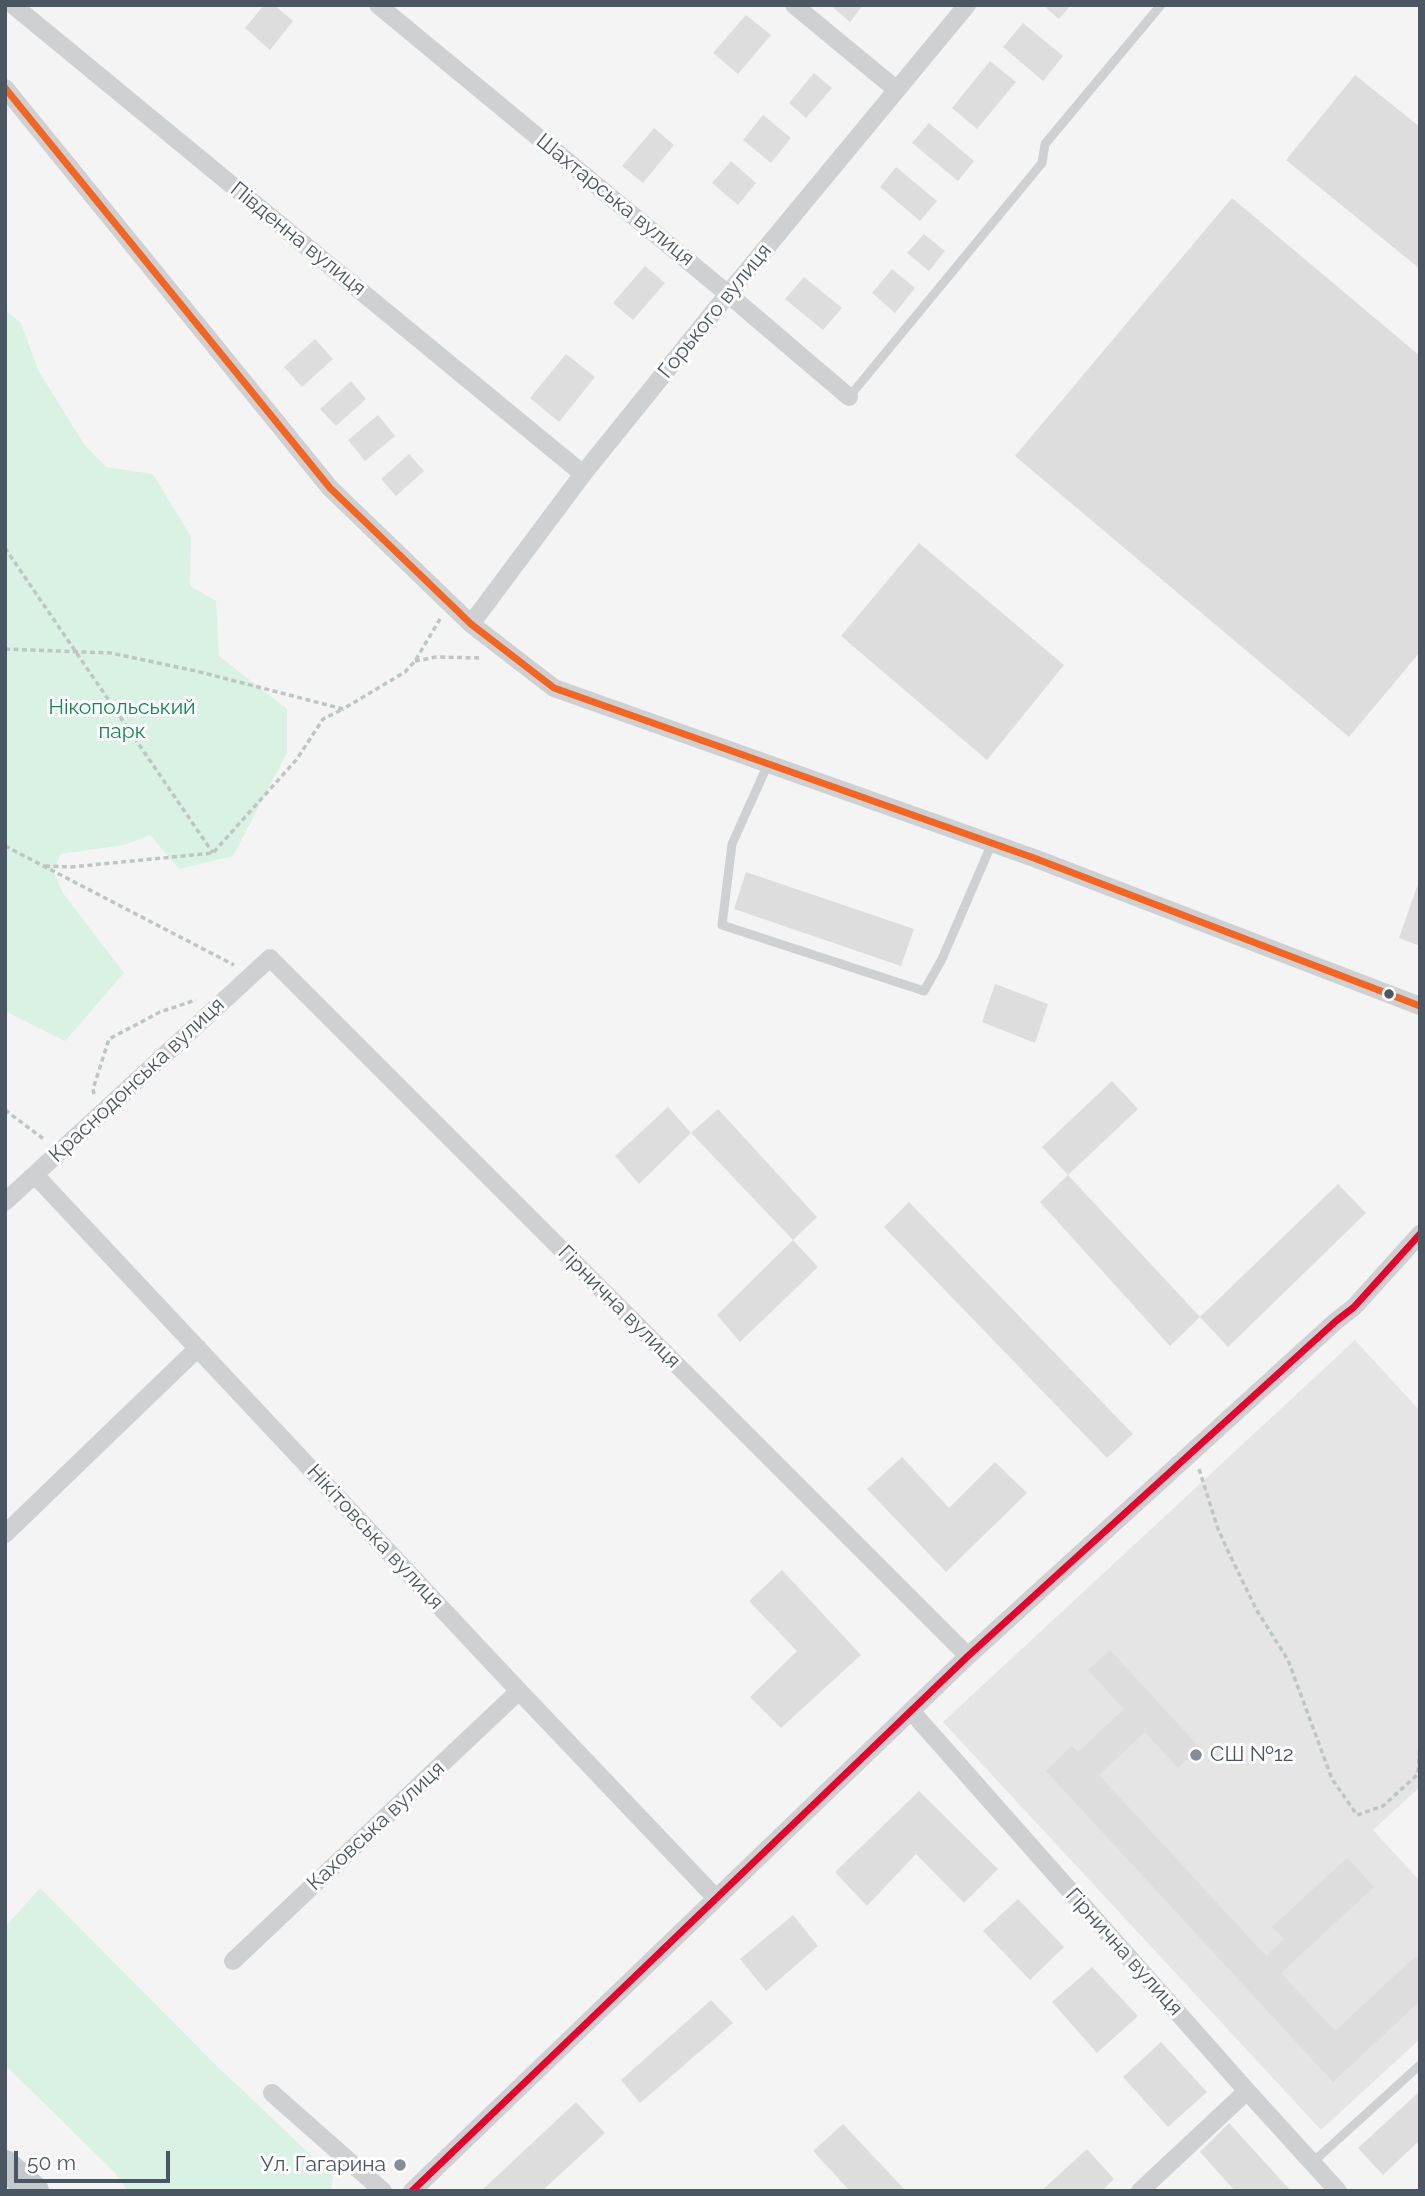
<!DOCTYPE html>
<meta charset="utf-8">
<style>
body{margin:0}
#map{position:relative;width:1425px;height:2196px;overflow:hidden;background:#f4f4f4;font-family:Raleway,sans-serif}
canvas{display:block}
.frame{position:absolute;inset:0;border:7px solid #4a5661;pointer-events:none}
.scale{position:absolute;left:14px;top:2151px;width:156px;height:32px;box-sizing:border-box;border:4px solid #4a5661;border-top:0;padding-left:9px;font-size:21px;line-height:24px;white-space:nowrap;color:#4a5661;-webkit-text-stroke:5px #fff;paint-order:stroke}
</style>
<div id="map">
<canvas width="1425" height="2196"></canvas>
<div class="frame"></div>
<div class="scale">50 m</div>
</div>
<script>
const context = document.querySelector('canvas').getContext('2d');
context.lineJoin = 'round';
function paint(path, color) {
  context.fillStyle = color;
  context.fill(path, 'evenodd');
}
function strokePath(path, color, width, dash) {
  context.strokeStyle = color;
  context.lineWidth = width;
  context.lineCap = dash ? 'butt' : 'round';
  context.setLineDash(dash || []);
  context.stroke(path);
}
function drawText(font, color, halo, rows, align = 'center') {
  context.font = font + ' Raleway,sans-serif';
  context.lineWidth = 6;
  context.setLineDash([]);
  context.textBaseline = 'middle';
  context.strokeStyle = halo;
  context.fillStyle = color;
  for (const [text, x, y, turn = 0] of rows) {
    context.save();
    context.translate(x, y);
    context.rotate((+turn || 0) * Math.PI / 180);
    context.textAlign = isNaN(turn) ? turn : align;
    if (halo) context.strokeText(text, 0, 0);
    context.fillText(text, 0, 0);
    context.restore();
  }
}
paint(new Path2D(`
 M1355,1340l65,71v376l-47,43 47,51v158l-99,91 -378,-408z`), '#e6e5e6');
paint(new Path2D(`
 M5,310l16,13 17,47 46,74 22,23 47,7 38,63 -1,49 26,15 3,55 68,53v44l-54,103 -54,13 -29,-34 -26,10 -63,9 -8,17 10,22 61,80 -59,68 -60,-30z
 M40,1888l180,181 113,107 -2,15h-203l-14,-19 -109,-107v-138z`), '#d9f2e3');
paint(new Path2D(`
 M264,5h10l19,16 -23,29 -25,-22z
 M830,5h33l-13,17z
 M1043,5h28l-12,14z
 M746,15l25,20 -33,39 -25,-21z
 M1023,23l40,33 -20,25 -40,-34z
 M990,61l26,21 -39,47 -25,-21z
 M814,73l18,15 -26,30 -17,-15z
 M1355,75l65,52v142l-134,-109z
 M763,115l28,23 -20,25 -28,-23z
 M929,123l45,38 -16,20 -46,-38z
 M654,128l20,17 -31,38 -21,-17z
 M731,161l25,22 -18,22 -26,-22z
 M896,167l41,34 -17,20 -40,-34z
 M1232,198l188,158v296l-71,85 -334,-281z
 M924,234l21,17 -16,20 -22,-18z
 M645,266l20,17 -32,37 -20,-17z
 M892,269l23,19 -20,25 -23,-20z
 M804,277l38,31 -19,22 -38,-31z
 M315,339l18,20 -31,28 -18,-20z
 M566,354l29,23 -36,45 -29,-24z
 M351,381l15,18 -30,27 -16,-17z
 M378,415l17,21 -30,25 -17,-21z
 M409,454l15,17 -28,25 -15,-17z
 M919,543l145,122 -77,95 -146,-124z
 M746,872l168,57 -13,37 -167,-57z
 M1419,881h1v65l-21,-8z
 M995,984l53,20 -13,39 -53,-21z
 M1112,1081l26,28 -70,66 -26,-28z
 M668,1107l23,26 -52,51 -24,-28z
 M718,1109l99,108 -24,23 -102,-107z
 M1068,1175l132,142 138,-133 28,29 -138,134 -28,-30 -30,29 -130,-144z
 M909,1202l224,232 -26,24 -223,-231z
 M793,1240l25,27 -78,75 -23,-27z
 M902,1457l47,51 46,-46 32,31 -81,79 -79,-83z
 M782,1570l79,85 -80,73 -31,-31 47,-46 -48,-50z
 M1110,1650l90,98 -22,20 -33,-36 -46,43 167,181 18,-17 -12,-12 75,-69 27,29 -93,86 54,58 81,-75 4,5v40l-87,81 -287,-311 26,-25 6,6 46,-43 -36,-39z
 M919,1791l79,78 -34,34 -48,-49 -49,52 -32,-34z
 M1018,1899l46,48 -34,33 -47,-49z
 M793,1915l25,31 -52,45 -26,-32z
 M1092,1967l46,49 -41,37 -45,-51z
 M711,2000l22,23 -93,80 -19,-23z
 M1161,2042l46,50 -39,35 -45,-50z
 M1420,2091v49l-37,35 -25,-27z
 M576,2102l29,31 -63,58h-61z
 M1229,2123l62,68h-56l-35,-39z
 M843,2124l63,67h-56l-37,-40z
 M1087,2149l27,30 -12,12h-61z`), '#ddddde');
strokePath(new Path2D(`
 M5,548l208,305
 M5,649l106,4 85,18 147,38 62,-37 10,-11 25,-42
 M415,661l21,-4 46,1
 M5,846l229,119
 M45,866l26,1 142,-14 84,-94 26,-40 18,-9
 M94,1094l-1,-5 16,-50 51,-27 36,-12
 M5,1110l40,30
 M1199,1469l19,60 9,20 29,60 32,51 44,119 25,36 26,-9 35,-32 2,-34`), '#bcc7c4', 3.5, [5, 3.5]);
strokePath(new Path2D(`
 M849,397l193,-234 3,-19 116,-139
 M768,764l-36,80 -10,81 202,66 18,-32 50,-116
 M1313,2162l107,-97`), '#ced0d2', 9);
strokePath(new Path2D(`
 M13,5l570,469
 M378,5l350,289 121,103
 M794,5l103,85
 M5,88l325,400 141,136 83,64 480,170 386,148
 M471,624l112,-150 145,-180 239,-289
 M35,1175l484,516 197,207
 M5,1202l265,-244 698,698
 M5,1534l193,-186
 M911,1711l336,380 91,100
 M233,1961l286,-270
 M272,2093l111,98
 M412,2191l556,-535 368,-335 18,-14 66,-73
 M1140,2191l107,-100`), '#ced0d2', 18);
strokePath(new Path2D(`
 M5,2165l29,26`), '#c4c9cd', 30);
strokePath(new Path2D(`
 M5,88l325,400 141,136 83,64 480,170 386,148`), '#f26522', 7);
strokePath(new Path2D(`
 M412,2191l556,-535 368,-335 18,-14 66,-73`), '#e4002b', 7);
for (const [x, y, r, color] of [
 [1389,994,6,"#4a5661"],
 [1196,1755,7,"#868d94"],
 [400,2165,7,"#868d94"]
]) {
  const dot = new Path2D();
  dot.arc(x, y, r, 0, 2 * Math.PI);
  context.fillStyle = color;
  context.fill(dot);
  strokePath(dot, '#fff', 2.5);
}
drawText('21px', '#4a5661', '#fff', [
 ["Шахтарська вулиця",615,200,39],
 ["Південна вулиця",298,239,39],
 ["Горького вулиця",715,311,-51],
 ["Краснодонська вулиця",137,1080,-43],
 ["Гірнична вулиця",619,1307,45],
 ["Нікітовська вулиця",375,1537,47],
 ["Каховська вулиця",376,1826,-43],
 ["Гірнична вулиця",1124,1952,48]
]);
drawText('21px', '#17864f', '#fff', [
 ["Нікопольський",122,708],
 ["парк",122,732]
]);
drawText('21px', '#4a5661', '#fff', [
 ["СШ №12",1210,1755],
 ["Ул. Гагарина",386,2165,"right"]
], 'left');
</script>
